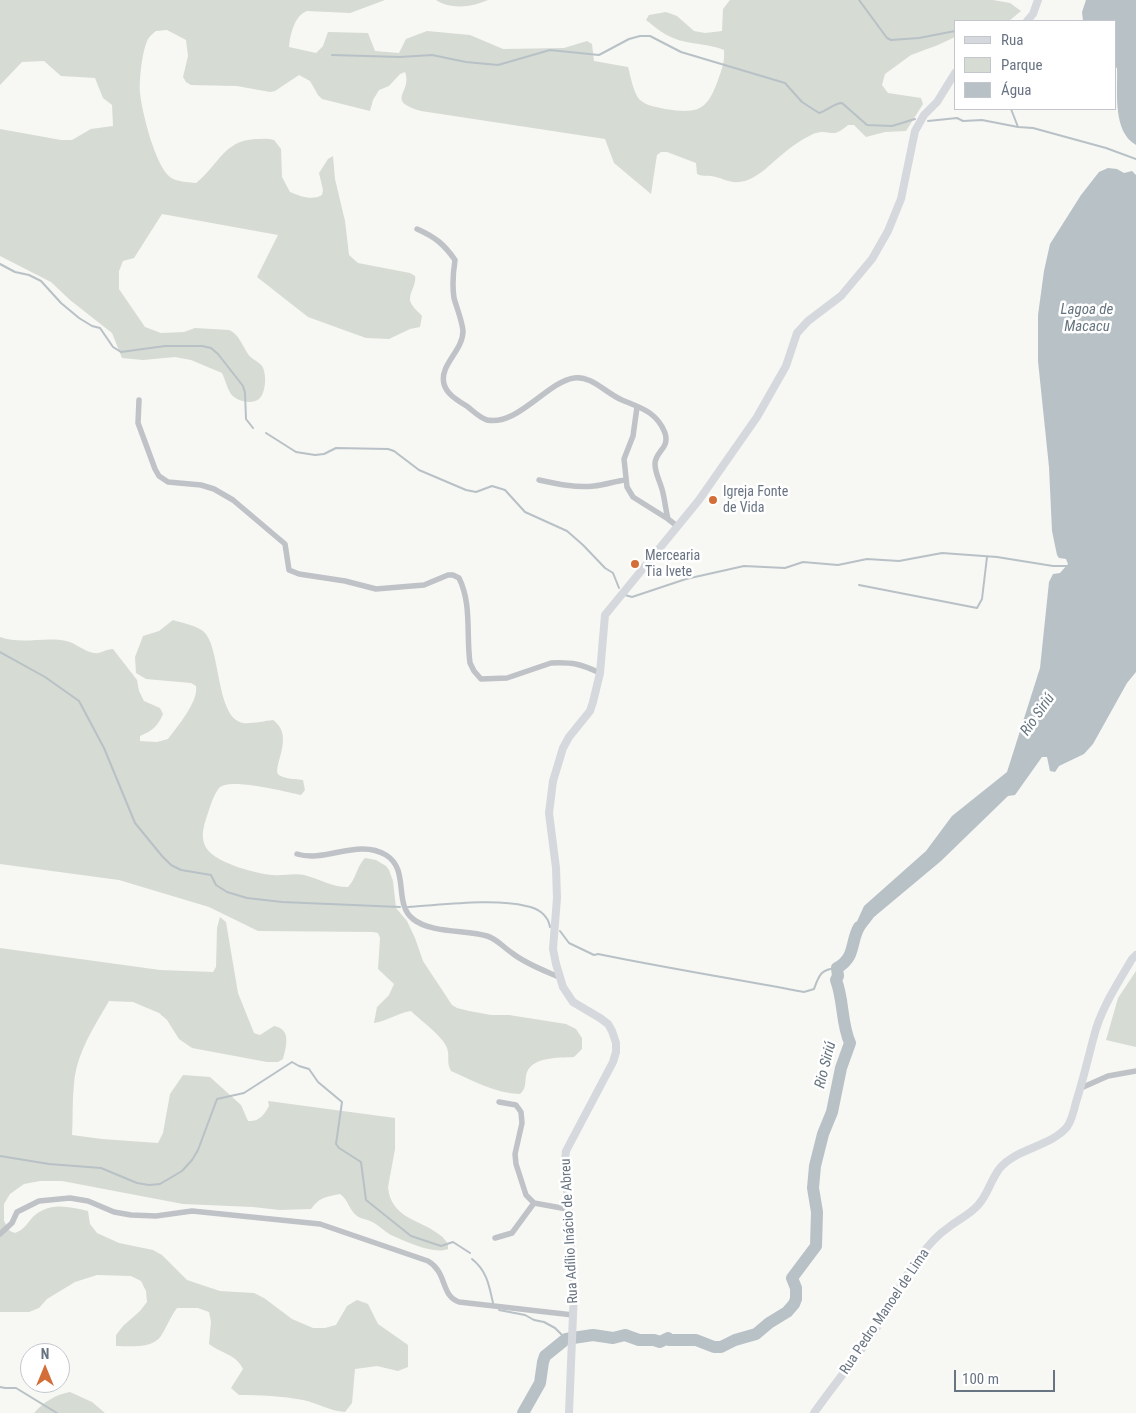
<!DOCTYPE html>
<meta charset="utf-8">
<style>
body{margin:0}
#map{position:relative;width:1136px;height:1413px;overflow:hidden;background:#f7f7f4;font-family:"Roboto Condensed",sans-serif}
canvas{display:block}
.legend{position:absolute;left:954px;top:20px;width:162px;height:90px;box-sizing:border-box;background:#fff;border:1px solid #c3c7cd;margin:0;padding:6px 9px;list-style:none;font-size:15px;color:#697482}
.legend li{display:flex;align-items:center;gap:10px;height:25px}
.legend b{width:25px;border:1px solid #c3c7cd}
.north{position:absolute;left:20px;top:1343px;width:50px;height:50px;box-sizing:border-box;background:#fff;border:1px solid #c3c7cd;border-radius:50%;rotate:0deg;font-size:14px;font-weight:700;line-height:20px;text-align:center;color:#697482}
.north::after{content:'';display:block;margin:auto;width:18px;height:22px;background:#d36e39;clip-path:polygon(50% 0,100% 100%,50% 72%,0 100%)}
.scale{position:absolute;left:954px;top:1370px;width:101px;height:22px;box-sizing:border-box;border:2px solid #697482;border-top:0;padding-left:6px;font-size:15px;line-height:18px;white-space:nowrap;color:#697482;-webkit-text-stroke:4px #fff;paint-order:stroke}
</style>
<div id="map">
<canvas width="1136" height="1413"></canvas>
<ul class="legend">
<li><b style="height:6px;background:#d5d8dc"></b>Rua</li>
<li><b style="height:14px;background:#d6dbd4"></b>Parque</li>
<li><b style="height:14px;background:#b8c1c6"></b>Água</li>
</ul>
<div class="north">N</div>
<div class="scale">100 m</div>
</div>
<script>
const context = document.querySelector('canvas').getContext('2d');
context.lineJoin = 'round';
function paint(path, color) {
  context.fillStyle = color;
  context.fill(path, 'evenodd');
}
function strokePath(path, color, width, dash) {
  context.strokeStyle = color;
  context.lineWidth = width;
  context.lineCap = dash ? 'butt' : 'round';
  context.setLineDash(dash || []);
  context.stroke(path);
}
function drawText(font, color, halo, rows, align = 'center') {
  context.font = font + ' "Roboto Condensed",sans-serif';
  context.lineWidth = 5;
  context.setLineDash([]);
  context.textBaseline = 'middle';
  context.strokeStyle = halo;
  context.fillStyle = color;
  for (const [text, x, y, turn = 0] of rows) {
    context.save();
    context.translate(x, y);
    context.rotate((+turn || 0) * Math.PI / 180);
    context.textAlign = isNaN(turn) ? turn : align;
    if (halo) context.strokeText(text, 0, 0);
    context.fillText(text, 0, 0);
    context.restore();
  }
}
paint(new Path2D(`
 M0,0h385l-35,13 -43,-2c-12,4 -17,23 -18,36l27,6 7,-7 5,-14 40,1 7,18 24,2 7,-14 21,-8 43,4 33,14 61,-1 23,-7 5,3 2,17 34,6c3,10 5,26 12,33 7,6 16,7 25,9 33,5 42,2 53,-29 4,-11 7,-19 6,-30 -16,-7 -35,-5 -51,-12 -10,-4 -18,-11 -27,-18l3,-5 17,-3 11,4 17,15 11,2 17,-2 1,-22 7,-9h263l17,3 11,8 -12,10h-54v16l-17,8 -27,10 -26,19 -3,11 6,8 33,5 2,6 -17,27 -21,1 -19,5 -12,-12h-6c-18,16 -17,2 -35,9 -10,5 -21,12 -29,19 -13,10 -28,28 -45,29 -9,1 -15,-3 -23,-5 -6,-2 -13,0 -19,-3l-1,-11 -29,-11h-6l-4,3 -1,6 -5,33 -37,-31 -9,-24 -184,-28c-37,-11 -8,-18 -16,-39l-5,2 -11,12 -10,4 -6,10 -3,11 -48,-12 -4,-4 -8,-14 -11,-6 -24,16 -5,1 -33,-6 -46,-1 -5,-3 -3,-5 5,-21 -2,-16 -19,-10 -11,1c-3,2 -6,5 -8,8 -6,12 -9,41 -8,54 2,19 15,72 30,84 7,5 17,5 26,6 22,-17 27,-42 59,-44 6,0 13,-1 19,1l7,9 1,28 8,15c10,4 22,9 32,3l1,-5 -4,-17 9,-14 5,-3 2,23 10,42 4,34 9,8 52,10 5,3c2,9 -8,19 -4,27 2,5 8,9 11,13l-2,11 -10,2 -21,10 -23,-1 -58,-21 -51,-40 21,-42 -116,-21 -28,44 -11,3 -4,10v18l26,38 16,6 23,-1 11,-4 34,2c10,4 13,15 19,24 3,5 10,7 14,12 5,8 4,27 -3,33 -7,6 -23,2 -28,-5 -4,-6 -6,-15 -9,-21l-31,-13 -16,-3 -32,3 -21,-2 -10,-25 -42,-33 -19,-18 -51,-26v-127l61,11h11l19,-11 22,-3 -1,-21 -9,-7 -8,-20 -34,-2 -17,-15 -22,1 -22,23z
 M436,0h52c-16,7 -37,10 -52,0z
 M173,620c9,3 26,6 32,13 16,18 11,85 38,90 8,1 21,-2 30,-3 23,16 -2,48 6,55 5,4 17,4 24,5l2,10 -4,5c-15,-3 -72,-18 -82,-7 -6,8 -9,19 -12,28 -4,11 -7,23 0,33 9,14 50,25 66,26 10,1 21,-2 31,0 16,4 27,12 44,12 8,-8 9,-21 17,-29l11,2 10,6 3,4 4,11 3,27 11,13 8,17 8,23 29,44 5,3 12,3 22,4h18l57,9 10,5 6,9v11l-8,8c-15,1 -45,-1 -48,19 -1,7 0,13 -6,18 -25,-1 -46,-13 -69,-23 -5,-8 -1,-15 -4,-23 -5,-13 -26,-27 -36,-37 -14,2 -23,10 -37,12l3,-16 12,-12 5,-11 -16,-15 2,-31 -2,-5 -5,-1 -115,-1 -49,-24 -90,-27 -119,-16v-227c22,8 45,-1 66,4 10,2 19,11 28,12 7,1 12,-4 19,-4l24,31 2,11 5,10 16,7 3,6c-5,12 -11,17 -23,22v5l17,1 11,-3c9,-12 31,-38 28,-53l-5,-3 -45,-4 -10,-6 -1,-16 8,-21 16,-5z
 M220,917l6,5 12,71 16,40 6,2 14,-9c18,3 12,21 9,33l-5,3h-11l-75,-14 -13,-9 -12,-19 -8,-7 -26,-11 -24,-1c-15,26 -33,53 -35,83 -2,17 -1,34 -2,51l30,4 56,4 5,-10 7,-39 13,-19 27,2 31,28 7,16c11,1 16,-6 21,-15l-1,-5 127,17v31l-7,38c3,32 32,32 52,48 3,2 6,6 8,9v5c-13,6 -44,-8 -57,-14 -7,-4 -12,-10 -19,-13 -5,-3 -11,-3 -15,-6 -8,-6 -9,-17 -17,-22 -15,3 -20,3 -29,15l-31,1 -27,-3 -70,-3 -121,-23h-22l-16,3 -14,10 -6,10v17l6,10 5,2c10,-3 13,-12 20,-18 17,-13 34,-8 53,-4l2,13 7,9 22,10 34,7 9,5 25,25 33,11 34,2 10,5 28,21 21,9h12l11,-3 11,-19 10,-6 11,4 10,20 30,21v22l-10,4 -21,-5 -22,3 -3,34 -7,9c-15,-1 -28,-9 -42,-12 -21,-4 -43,-5 -64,-5l-8,-7 12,-19c-7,-15 -21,-15 -34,-25l2,-22 -2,-10 -11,-4h-21c-7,9 -10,19 -16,28 -9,13 -31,10 -45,10v-11l7,-9 17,-15 7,-9 -1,-11 -5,-10 -10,-5 -34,-1 -22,7 -28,17 -8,9 -10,4h-29v-364l160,22 53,2 3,-5 1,-39z
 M1136,971v76l-30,-7 12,-42z
 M70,1392l22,10 13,11h-71c11,-12 21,-18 36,-21z`), '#d6dbd4');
paint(new Path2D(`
 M1086,0h50v145c-24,-14 -18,-53 -19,-77l-2,-1v-46h-32l-1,-9z
 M1108,168l9,1 7,4 8,-2 4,4v497l-9,11 -34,61 -9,10 -25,12 -4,6 -5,-1 -3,-14h-5l-27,38 -7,1 -67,65 -67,56 -20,26v-15l10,-22 62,-55 26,-35 55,-44 33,-104 9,-86 4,-8 7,-1 8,-9 -2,-5 -7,-1 -2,-3 -5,-24 -3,-64 -11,-106v-46l6,-44 6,-27 31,-49 18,-23z`), '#b8c1c6');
strokePath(new Path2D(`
 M859,0l28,38 4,2 28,-2 36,-7
 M332,55l68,2 32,-2 34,7 32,3 52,-15 49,5 30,-16 11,-3h10l31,16 104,31 17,19 17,11c8,-2 15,-10 23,-10l25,22 25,1 23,-7
 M1011,109l7,18
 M928,121l29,-3 6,3 19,-1 36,7 15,1 73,20 30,11
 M0,264l15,8 14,3 12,6 20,22 18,15 13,8 8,2 13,19 8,5 44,-6h37l9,2 7,6 25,32 2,7 1,26 7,9
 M266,433l30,19 19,3 9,-1 12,-6 52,1 6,2 25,19 47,20 10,2 16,-6 13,4 20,22 42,19 16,14 22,23 8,5 6,15
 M859,585l118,23 5,-9 5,-42
 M625,595l7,2 54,-18 58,-13 41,2 18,-6 35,3 29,-6 32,2 43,-8 55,4 56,9h16
 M0,652l45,25 34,24 25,47 31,75 27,33 9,9 10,5 30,5 5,10 11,7 20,6 35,4 118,5
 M408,907c34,-2 86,-9 118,-1 12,2 22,9 24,21
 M560,931l9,12 25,12 4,-1c68,14 137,25 206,38l10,-3c5,-14 7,-20 23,-21
 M0,1156l49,8 52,4 36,15 12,2 11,-1 22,-13 10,-11 6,-10 19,-51 27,-6 48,-31 7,4 10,3 9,13 24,20 -6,42 3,4 22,14 5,38 45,36 30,10 12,-4 17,11
 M472,1259c15,12 17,26 21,44
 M499,1310l26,5 9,5 10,2 11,6 11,11
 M0,1387l5,1h11l41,25`), '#b8c1c6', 2);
strokePath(new Path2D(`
 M523,1413l17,-30 3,-21 2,-6 21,-17 27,-4 20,3 12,-3 14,5h15l6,2 8,-4 1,2h27l18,7h7l14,-7 21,-6 13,-11 18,-11 7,-8 2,-5v-11l-4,-10 24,-32 1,-34 -4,-24 2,-22 8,-32 9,-22 9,-44 9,-25c-9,-20 -6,-42 -14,-63l2,-4 -1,-8c19,-11 13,-25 22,-41`), '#b8c1c6', 12);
strokePath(new Path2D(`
 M417,229c18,8 27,15 38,31 -2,13 -3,25 -1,38 3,11 8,22 9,33 0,20 -24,34 -19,53 3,11 15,17 24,23 5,4 12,11 19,13 31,6 60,-38 87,-42 17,-3 33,16 48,22 19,8 35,12 43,33 5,16 -10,18 -10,31 0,10 6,19 8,29 2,9 3,18 5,26l9,7
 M139,400l-1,23 17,46 4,7 9,6 33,3 13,4 19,11 52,44 4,26 10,4 46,7 31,8 48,-4 24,-10h5l6,3c13,26 7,56 11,85l4,8 7,8 26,-1 44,-15c22,-1 30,1 49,10
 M637,407l-4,29 -9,23 3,28 6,10 35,22
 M539,480c18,4 37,8 55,6 11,-1 21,-5 32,-6
 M297,854c28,9 61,-16 89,1 24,15 7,48 27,64 17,14 53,11 74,17 10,3 16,11 25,17 14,11 31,17 47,24
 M1081,1088l27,-12 28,-5
 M499,1102l17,3 5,7 1,11 -7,31 1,10 10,31 8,8 33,6
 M0,1234l12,-11 5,-11 22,-11 31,-3 18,3 26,11 17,3 25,1 36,-5 128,13 108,37c20,12 12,34 31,41l114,13
 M495,1238l17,-5 22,-30`), '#bfc2c6', 5.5);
strokePath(new Path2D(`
 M1027,21l6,-7 5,-14
 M569,1413l5,-123 -9,-129 1,-10 47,-89 3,-10v-9l-4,-12 -4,-7 -8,-6 -27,-16 -10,-15 -7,-23 -3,-15 4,-51 -1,-30 -7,-55 4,-32 10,-33 6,-11 21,-26 3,-9 7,-29 5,-58 94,-115 58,-83 29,-51 11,-33 11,-12 33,-25 31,-37 16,-28 13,-32 14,-68 9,-16 13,-13 18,-29
 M814,1413c21,-30 45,-58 65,-89 13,-21 24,-46 39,-65 8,-11 19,-24 31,-32 10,-8 22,-13 30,-23 9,-10 12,-25 21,-36 17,-20 50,-21 67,-41 5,-7 7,-16 9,-25 8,-24 13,-49 20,-73 8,-25 23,-48 36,-70l4,-4`), '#d5d8dc', 8);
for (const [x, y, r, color] of [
 [713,500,5,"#d36e39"],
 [635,564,5,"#d36e39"]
]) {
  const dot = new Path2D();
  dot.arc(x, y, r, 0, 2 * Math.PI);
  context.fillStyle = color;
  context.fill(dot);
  strokePath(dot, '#fff', 2);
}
drawText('14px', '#697482', '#fff', [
 ["Igreja Fonte",723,492],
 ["de Vida",723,508],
 ["Mercearia",645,556],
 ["Tia Ivete",645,572]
], 'left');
drawText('14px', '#697482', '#fff', [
 ["Rua Adílio Inácio de Abreu",570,1231,-93],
 ["Rua Pedro Manoel de Lima",885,1312,-56]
]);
drawText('italic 15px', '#65747f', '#fff', [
 ["Lagoa de",1087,310],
 ["Macacu",1087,327],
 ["Rio Siriú",1038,715,-55],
 ["Rio Siriú",826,1065,-76]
]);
</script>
